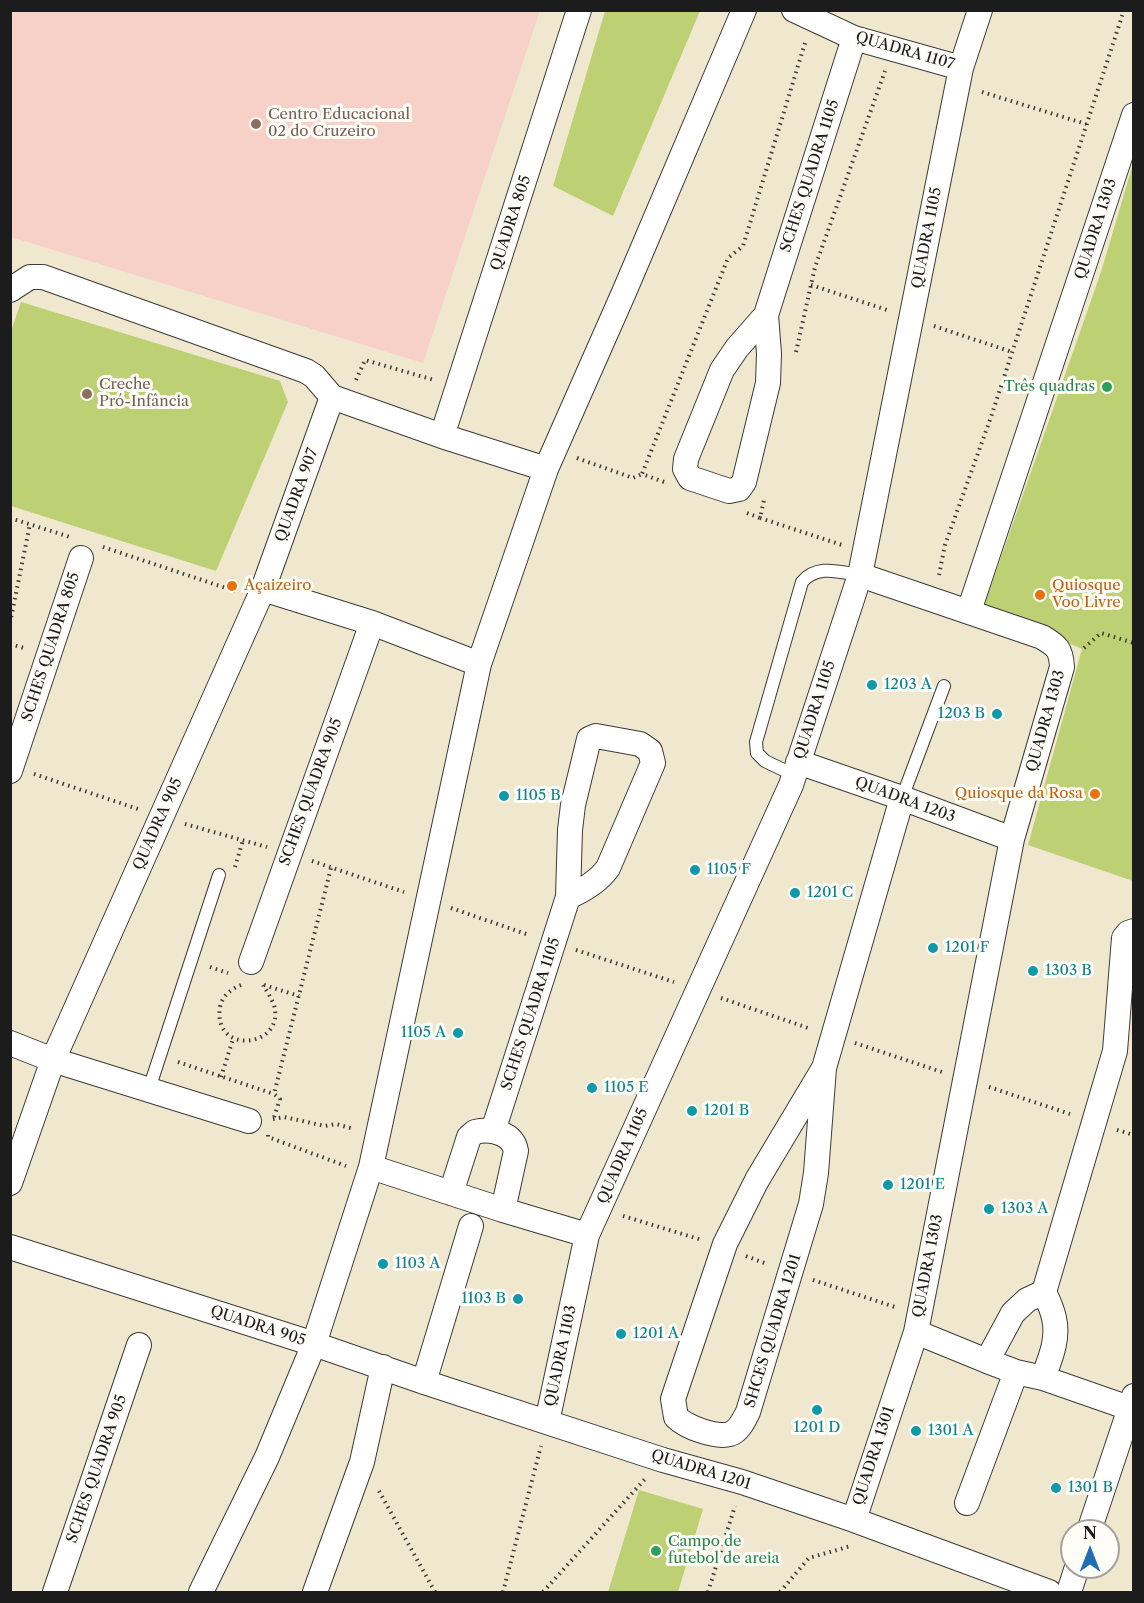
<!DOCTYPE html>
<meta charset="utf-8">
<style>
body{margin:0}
#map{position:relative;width:1144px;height:1603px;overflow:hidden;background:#efe8ce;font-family:"Libre Caslon Text",serif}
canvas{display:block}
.frame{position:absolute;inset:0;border:12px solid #1c1c1c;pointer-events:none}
.north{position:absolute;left:1060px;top:1519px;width:60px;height:60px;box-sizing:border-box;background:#fdfcf7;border:2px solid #a3a29f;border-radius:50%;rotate:0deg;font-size:16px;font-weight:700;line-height:24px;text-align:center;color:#1c1c1c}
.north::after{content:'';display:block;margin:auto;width:21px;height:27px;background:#1f6fb2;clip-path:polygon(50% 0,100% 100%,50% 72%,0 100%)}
</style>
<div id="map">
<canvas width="1144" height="1603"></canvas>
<div class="frame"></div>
<div class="north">N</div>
</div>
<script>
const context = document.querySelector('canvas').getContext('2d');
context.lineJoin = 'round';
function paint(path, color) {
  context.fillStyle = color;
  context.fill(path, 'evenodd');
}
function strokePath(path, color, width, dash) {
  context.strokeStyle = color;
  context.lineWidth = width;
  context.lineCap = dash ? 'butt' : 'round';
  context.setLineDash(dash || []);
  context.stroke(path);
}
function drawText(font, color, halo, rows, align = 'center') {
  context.font = font + ' "Libre Caslon Text",serif';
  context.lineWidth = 6;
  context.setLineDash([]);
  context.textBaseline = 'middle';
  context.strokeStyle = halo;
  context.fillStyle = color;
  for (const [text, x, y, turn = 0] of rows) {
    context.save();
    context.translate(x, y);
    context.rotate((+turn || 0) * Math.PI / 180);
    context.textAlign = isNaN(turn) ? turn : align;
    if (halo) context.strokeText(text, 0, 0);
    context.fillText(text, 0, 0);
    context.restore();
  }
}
paint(new Path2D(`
 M10,11h530l-117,352 -412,-126z`), '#f7d1c8');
paint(new Path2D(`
 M605,11h95l-87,205 -60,-30z
 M1133,164v717l-105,-36 54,-196 -98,-43 117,-334z
 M21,302l259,79 8,21 -72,169 -205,-65 -1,-172z
 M639,1490l64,19 -25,83h-70z`), '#bdd074');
const service = new Path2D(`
 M794,775l-29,-14 -8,-8 -1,-11 46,-160c15,-18 37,-10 58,-7
 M902,798l42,-112
 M149,1089l70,-214`);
const minor = new Path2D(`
 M794,10l60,28 107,30
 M10,290l20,-13h13l263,94 8,5 18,21
 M766,315l-29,33 -15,22 -36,89 -1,10 5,9 39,13 10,-2 5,-7 24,-99 1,-29 -3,-39 88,-277
 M442,436l137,-426
 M263,589l109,34 107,41
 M969,611l165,-496
 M798,762l104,36 110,41
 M10,771l71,-213
 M251,962l121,-339
 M10,1043l43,17 196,61
 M824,1068l-67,112 -32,64 -52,155 3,18c10,10 39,21 54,17 9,-3 14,-14 18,-22l63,-208 5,-31 8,-105 78,-270
 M493,1131l75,-234 2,-67 3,-25 16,-66 7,-3 44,8 10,7 3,12 -45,105c-10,14 -24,22 -40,29
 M371,1167l132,43 84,25
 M10,1183l43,-123 210,-471 69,-192 110,39 104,33
 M451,1193l18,-56 6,-5c16,-4 38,1 41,19l-13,59
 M10,1247l304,97 110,38 239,78 79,22 112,38 195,72
 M916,1332l71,29 29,11 27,6 86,30
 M987,1361l26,-48 14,-13 17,-8
 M1043,1378c7,-19 16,-39 11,-60 -2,-9 -6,-18 -10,-26l71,-241 9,-113 4,-5 6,-2
 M424,1382l47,-156
 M547,1422l40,-187 204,-450 69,-210 101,-507 19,-58
 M967,1503l49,-131
 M854,1520l62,-188 96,-493 50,-172c-1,-18 -5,-21 -20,-30l-182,-62
 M1089,1531l45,-135
 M55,1592l84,-247
 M201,1592l66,-135 47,-113 57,-177 108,-503 67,-195 79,-179 119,-280
 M315,1592l47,-130 21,-95
 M1069,1592l8,-25`);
strokePath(service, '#3c3b37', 14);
strokePath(minor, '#3c3b37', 26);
strokePath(new Path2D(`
 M982,92l104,32
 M811,285l76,25
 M934,326l78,26
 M796,352l19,-85 70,-196
 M356,380l9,-20 69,20
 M577,458l56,20 9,-4
 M664,482l-22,-8 86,-216 15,-12 62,-203
 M747,513l13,5 4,-18
 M10,518l60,19
 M760,518l82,27
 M103,547l132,44
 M939,575l6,-30 46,-128 133,-407
 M10,623l20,-99
 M10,644l14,4
 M1084,648l17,-15 33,10
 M34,774l104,35
 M185,824l82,23
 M312,861l92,31
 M235,867l8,-27
 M451,908l78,27
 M576,950l98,32
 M210,967l18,6
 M241,985c-10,4 -19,11 -21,22 -8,49 66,41 54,-2 -3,-7 -7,-14 -11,-20
 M264,985l35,11
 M721,998l90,31
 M855,1043l87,29
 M178,1062l96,32
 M221,1077l12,-38
 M989,1087l81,27
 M274,1117l6,-18 -6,-5 57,-226
 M273,1119l11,-2 41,9 11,-2 18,5
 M1117,1130l17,5
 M268,1135v2l78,29
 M623,1216l79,24
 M746,1256l21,8
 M813,1280l82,27
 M379,1491l56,101
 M503,1592l38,-146
 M543,1592l102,-113
 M708,1592l27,-86
 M780,1592l29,-34 42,-12`), '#3c3b37', 4, [1.5, 4.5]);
strokePath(service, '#fff', 12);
strokePath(minor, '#fff', 24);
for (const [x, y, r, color] of [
 [256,124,6,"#8d6e63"],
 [1107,387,6,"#2e9e5b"],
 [87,394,6,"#8d6e63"],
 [232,586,6,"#e8710a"],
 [1040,595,6,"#e8710a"],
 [872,685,6,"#0f9aa8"],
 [997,714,6,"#0f9aa8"],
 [1095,794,6,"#e8710a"],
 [504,796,6,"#0f9aa8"],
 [695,870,6,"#0f9aa8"],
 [795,893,6,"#0f9aa8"],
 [933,948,6,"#0f9aa8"],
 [1033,971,6,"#0f9aa8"],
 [458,1033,6,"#0f9aa8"],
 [592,1088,6,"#0f9aa8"],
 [692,1111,6,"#0f9aa8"],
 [888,1185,6,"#0f9aa8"],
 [989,1209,6,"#0f9aa8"],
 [383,1264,6,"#0f9aa8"],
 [518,1299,6,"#0f9aa8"],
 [621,1334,6,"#0f9aa8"],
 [817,1410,6,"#0f9aa8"],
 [916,1431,6,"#0f9aa8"],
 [1056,1488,6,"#0f9aa8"],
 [656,1551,6,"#2e9e5b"]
]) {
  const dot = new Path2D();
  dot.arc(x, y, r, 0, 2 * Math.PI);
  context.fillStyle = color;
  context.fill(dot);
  strokePath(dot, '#fdfcf7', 2);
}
drawText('15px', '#1c1c1c', '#fdfcf7', [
 ["QUADRA 1107",905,51,16],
 ["SCHES QUADRA 1105",810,176,-72],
 ["QUADRA 805",511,223,-72],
 ["QUADRA 1303",1096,229,-72],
 ["QUADRA 1105",927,238,-79],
 ["QUADRA 907",297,495,-70],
 ["SCHES QUADRA 805",51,647,-72],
 ["QUADRA 1105",815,710,-72],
 ["QUADRA 1303",1046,721,-74],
 ["SCHES QUADRA 905",311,792,-70],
 ["QUADRA 1203",905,800,20],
 ["QUADRA 905",158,824,-66],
 ["SCHES QUADRA 1105",531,1014,-72],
 ["QUADRA 1105",623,1156,-66],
 ["QUADRA 1303",928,1266,-79],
 ["QUADRA 905",258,1326,18],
 ["SHCES QUADRA 1201",773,1331,-73],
 ["QUADRA 1103",561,1356,-78],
 ["QUADRA 1301",874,1456,-72],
 ["SCHES QUADRA 905",97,1469,-71],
 ["QUADRA 1201",701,1470,17]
]);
drawText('15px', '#785e54', '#fdfcf7', [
 ["Centro Educacional",268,115],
 ["02 do Cruzeiro",268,132],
 ["Creche",99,385],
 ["Pró-Infância",99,402]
], 'left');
drawText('15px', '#27864d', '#fdfcf7', [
 ["Três quadras",1095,387],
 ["Campo de",668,1542,"left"],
 ["futebol de areia",668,1559,"left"]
], 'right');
drawText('15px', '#c56008', '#fdfcf7', [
 ["Açaizeiro",244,586],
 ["Quiosque",1052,586],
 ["Voo Livre",1052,603],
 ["Quiosque da Rosa",1083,794,"right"]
], 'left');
drawText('15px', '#0d838f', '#fdfcf7', [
 ["1203 A",884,685],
 ["1203 B",985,714,"right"],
 ["1105 B",516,796],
 ["1105 F",707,870],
 ["1201 C",807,893],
 ["1201 F",945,948],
 ["1303 B",1045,971],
 ["1105 A",446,1033,"right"],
 ["1105 E",604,1088],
 ["1201 B",704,1111],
 ["1201 E",900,1185],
 ["1303 A",1001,1209],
 ["1103 A",395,1264],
 ["1103 B",506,1299,"right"],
 ["1201 A",633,1334],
 ["1201 D",817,1428,"center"],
 ["1301 A",928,1431],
 ["1301 B",1068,1488]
], 'left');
</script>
